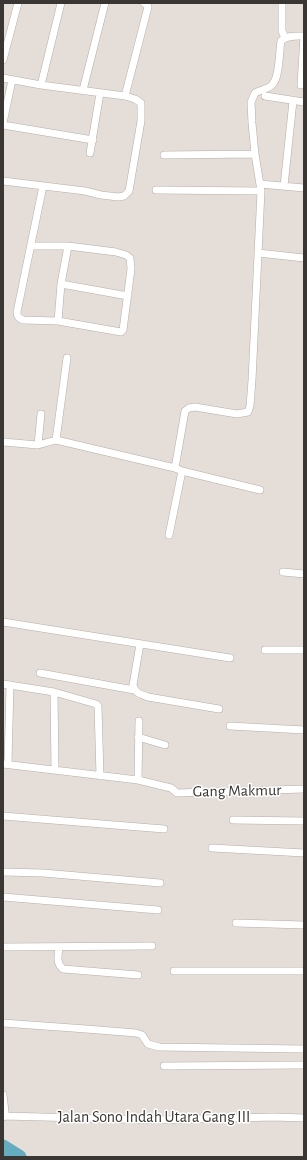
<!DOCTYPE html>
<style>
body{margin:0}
#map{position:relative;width:307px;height:1160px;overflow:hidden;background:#e5ddd8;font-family:"Alegreya Sans",sans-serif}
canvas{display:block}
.frame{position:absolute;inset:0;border:4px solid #393634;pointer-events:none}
</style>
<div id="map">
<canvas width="307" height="1160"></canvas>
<div class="frame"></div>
</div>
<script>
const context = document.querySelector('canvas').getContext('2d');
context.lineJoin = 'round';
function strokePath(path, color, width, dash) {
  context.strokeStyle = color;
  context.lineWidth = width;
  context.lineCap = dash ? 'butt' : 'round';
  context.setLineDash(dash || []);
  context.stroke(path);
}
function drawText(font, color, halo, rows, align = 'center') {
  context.font = font + ' "Alegreya Sans",sans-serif';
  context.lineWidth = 3;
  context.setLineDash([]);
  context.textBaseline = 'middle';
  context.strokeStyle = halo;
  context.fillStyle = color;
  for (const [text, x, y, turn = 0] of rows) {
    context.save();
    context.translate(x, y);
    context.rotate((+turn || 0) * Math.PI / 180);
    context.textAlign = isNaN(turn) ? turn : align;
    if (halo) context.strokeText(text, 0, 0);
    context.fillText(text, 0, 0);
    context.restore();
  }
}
strokePath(new Path2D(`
 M3,1147l16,10`), '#64acc0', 15);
const minor = new Path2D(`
 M282,3v28l3,7
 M3,60l15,-57
 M3,78l38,7 84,11 10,3 6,4v18l-12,70 -5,5 -6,1 -17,-2 -16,-4 -82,-10
 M41,85l20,-82
 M301,85l3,-49
 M83,90l22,-87
 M125,96l23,-89 -1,-2 -3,-2
 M265,96l39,6
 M3,123l9,-43
 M3,125l90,15
 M90,153l10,-60
 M164,155l91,-1
 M260,184l44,4
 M284,186l9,-85
 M156,190l105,1
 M31,246h37l48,6 10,3 4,3 1,11 -8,61 -2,2 -63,-11 -35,-1c-4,-2 -6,-3 -6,-8l26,-126
 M258,253l46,5
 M61,284l67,12
 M58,321l3,-37 7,-38
 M56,440l11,-82
 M3,442l35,3 18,-5 119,28 7,3 78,19
 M38,445l3,-31
 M175,468l10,-57 4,-3 6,-1 42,7 11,-2 2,-6 2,-26 9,-189 -6,-37 -3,-31 -1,-21 4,-9c5,-3 13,-4 17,-8 8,-8 7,-33 9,-44 7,-6 15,-5 23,-5
 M169,535l13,-64
 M283,572l21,2
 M3,622l227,36
 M140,644l-7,41c2,8 7,9 15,12l71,12
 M265,650h39
 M40,673l94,17
 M3,684l51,8 42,12 2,2 2,70
 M54,692l1,78
 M230,726l74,4
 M138,737l27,8
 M3,764l135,16 33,8 6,5 127,-4
 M8,764l2,-79
 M138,780l1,-59
 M3,816l161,13
 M233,820l71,1
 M212,848l92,5
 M3,872l40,1 117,10
 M3,897l155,13
 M236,923l68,2
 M3,947l149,-1
 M59,947c-1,8 -3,17 4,22l75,6
 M174,971h130
 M3,1023l83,6 50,4 6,2 6,9 11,3 145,2
 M164,1066l140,-1
 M3,1095l2,17 -2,5
 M4,1116l153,4 117,-3 30,1`);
strokePath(minor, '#b5ada8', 8);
strokePath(minor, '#fff', 7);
drawText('16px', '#393634', '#fff', [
 ["Gang Makmur",237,791,-1],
 ["Jalan Sono Indah Utara Gang III",154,1117]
]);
</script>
